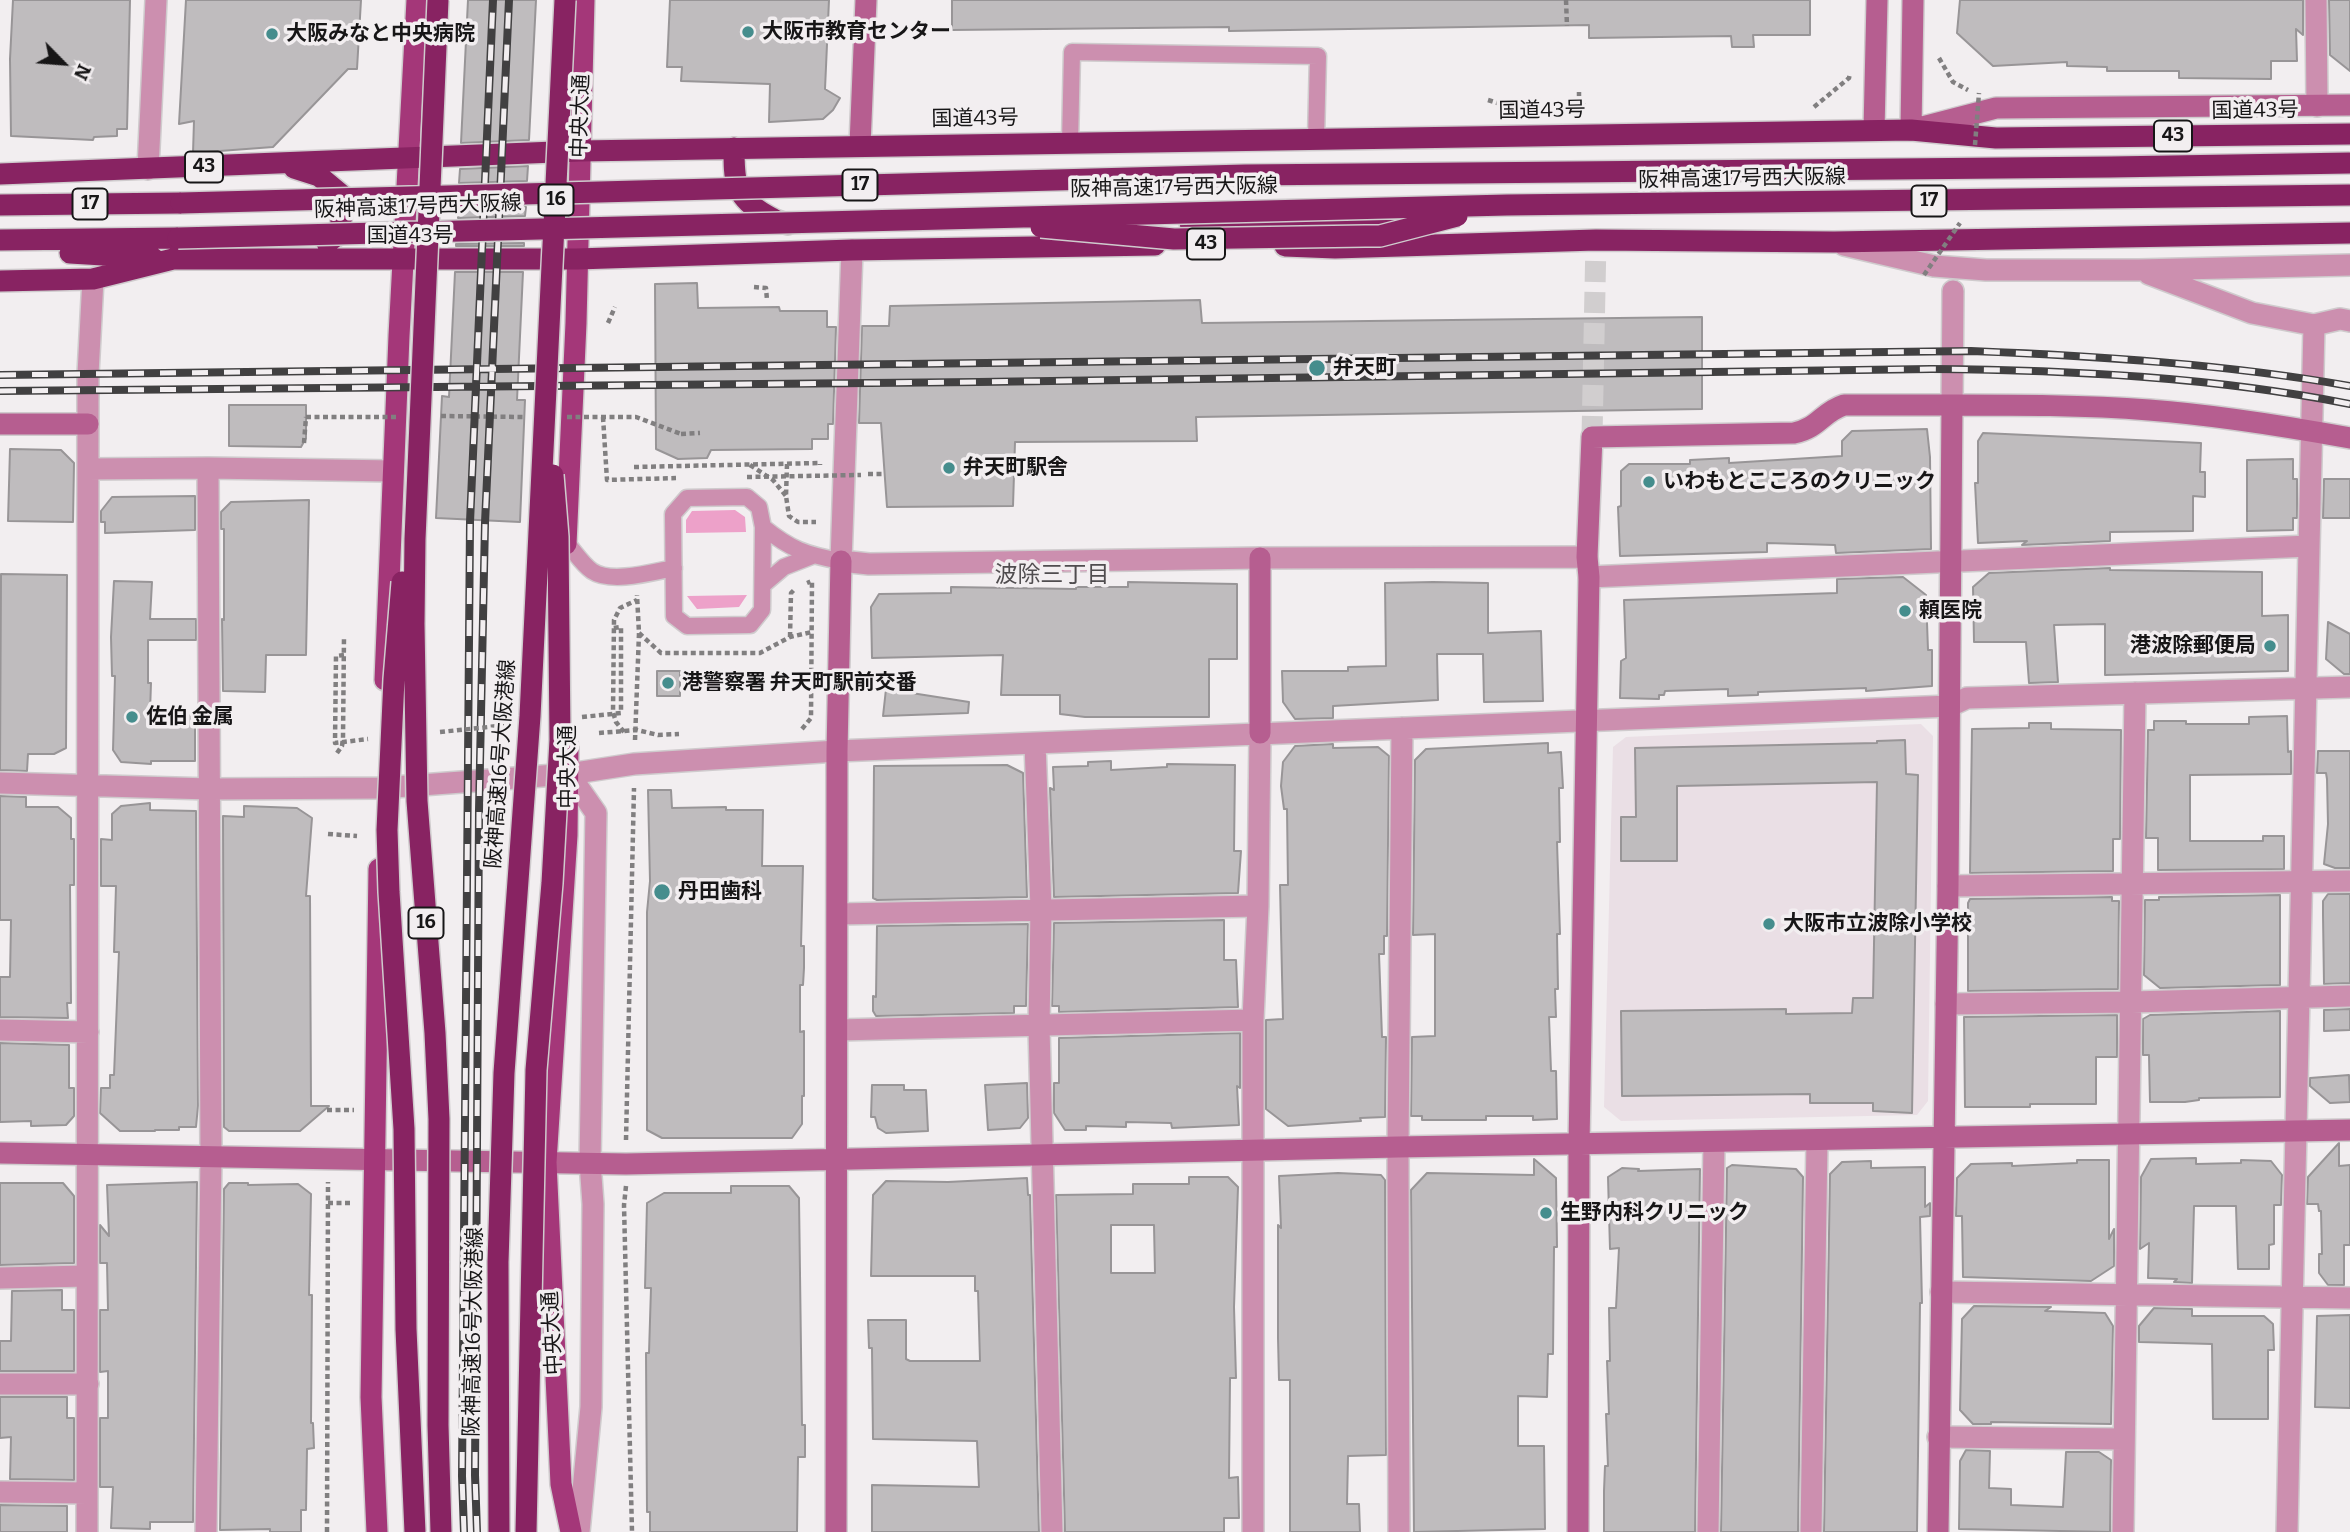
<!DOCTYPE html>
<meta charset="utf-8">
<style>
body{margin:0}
#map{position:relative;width:2350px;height:1532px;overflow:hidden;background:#f2eef0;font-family:Bitter,serif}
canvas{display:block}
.north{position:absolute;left:28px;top:28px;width:70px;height:70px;-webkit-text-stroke:5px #f2eef0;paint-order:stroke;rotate:115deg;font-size:19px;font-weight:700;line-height:28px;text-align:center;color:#171617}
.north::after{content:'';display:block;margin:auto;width:24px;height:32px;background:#171617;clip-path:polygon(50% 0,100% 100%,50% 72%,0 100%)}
</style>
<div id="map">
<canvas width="2350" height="1532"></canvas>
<div class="north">N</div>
</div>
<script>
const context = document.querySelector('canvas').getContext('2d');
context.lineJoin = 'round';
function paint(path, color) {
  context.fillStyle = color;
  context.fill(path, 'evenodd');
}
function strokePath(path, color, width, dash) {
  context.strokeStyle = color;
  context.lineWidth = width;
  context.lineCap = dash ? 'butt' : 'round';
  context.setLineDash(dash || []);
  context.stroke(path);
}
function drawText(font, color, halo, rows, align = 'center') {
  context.font = font + ' Bitter,"Noto Sans JP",serif';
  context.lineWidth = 7;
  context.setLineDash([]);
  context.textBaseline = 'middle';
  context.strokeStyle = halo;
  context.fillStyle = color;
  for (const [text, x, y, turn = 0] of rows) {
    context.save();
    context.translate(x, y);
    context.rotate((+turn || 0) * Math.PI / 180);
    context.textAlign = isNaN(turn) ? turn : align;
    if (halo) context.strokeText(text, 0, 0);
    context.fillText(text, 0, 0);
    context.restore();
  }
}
paint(new Path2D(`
 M1921,724l12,12 -5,365 -11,14 -296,6 -17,-14 9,-360 13,-10z`), '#eadfe5');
paint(new Path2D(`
 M735,510l10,7 1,15 -60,1v-13l6,-9z
 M747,595l-8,12 -42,2 -10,-13z`), '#eda1c9');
const building = new Path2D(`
 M13,0h117l-3,129h-10v7l-23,1 -1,3 -82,-4 -1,-77z
 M186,0h175l-4,69h-9l-75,78 -80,6 1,-32 -15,3z
 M468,0h68l-7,140 -68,3z
 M670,0h159l-4,89 15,9 -7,12 -10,9 -54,3 1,-38 -89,-3 1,-14h-15z
 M952,0h858v35h-57l1,12h-22l-1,-11 -142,2v-13l-360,6v-4l-277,3z
 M1960,0h343v35l-7,-6 1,32h-26v18l-92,-1v-7h-72v-4l-40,-1v-4l-74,4 -36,-33z
 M2329,0h21v71l-20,-16z
 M528,166l-1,15 -68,2 1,-14z
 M526,207l-1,9 -67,2v-9z
 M524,243v3h-68v-2z
 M455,272h68l-6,128h8l-5,122 -84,-4 6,-122 7,1z
 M697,283l1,25 81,-1 1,4h47v16h9l-3,97h-5v15h-16v10l-101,1 -4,8 -29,1 -22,-10 -1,-165z
 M1200,300l2,23 500,-6v92l-506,8 1,24 -182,1 -2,64 -126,1 -6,-84h-22l3,-97h27l1,-20z
 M229,405h77v33l-5,9 -72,-1z
 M1927,429l3,28 1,92 -95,4 -1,-8 -68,-2v9l-147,4 -2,-49 3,-1v-35l8,-7h61v-4l39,-2v5l113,-7v-15l10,-10z
 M1983,433l218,10 -1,29h5v25l-12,-1v35l-83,1v9l-88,4 5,-4 -49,2 -3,-60h3v-42z
 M10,449l51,1 13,13 -1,59 -65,-1z
 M2293,459v20h4v39h-4v12l-46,1v-71z
 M2324,479h26v39h-27z
 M195,496v34l-90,3v-11h-4v-11l11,-14z
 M309,500l-3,155h-40l-1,37 -42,-1 -1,-72 2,1v-91h-3v-17l10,-10z
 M2110,568v2l152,2v44l26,-1v56l-183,4v-51l-51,1 4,57 -29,1 -3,-41h-52l-1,-55 16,-14z
 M1,574l66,1 -1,173 -12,6h-26l-1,17 -27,-1z
 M1903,577l23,18 2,55h4v36l-66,5v-3l-80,3 -28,1v3l-30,1v-7l-63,2 -1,4h-5v4l-39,-1 1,-37 5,-3 -2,-58 213,-7v-14z
 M114,581l38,1 -2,37h46v21h-48v43h3l-1,29h45v49h-44v3l-30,-2 -8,-12 2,-74h-3l-1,-39z
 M1128,582l109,2v75h-28v58h-124l-25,-3v-19h-59l2,-40 -131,3 -1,-51 8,-13 72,-1v-6l125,2v-2h52z
 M1433,582l55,1v50l53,-2 2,70 -59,1 -1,-48h-46l1,46 -105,6v12l-38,1 -12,-17 -1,-31h66v-4l38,-1 -1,-83z
 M2328,622l22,12v40h-6l-18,-15z
 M657,671h23v25h-23z
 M886,689l83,13 -1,11 -85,3z
 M2287,716l1,36 3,-1v23l-101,1v66h73v-5h21v33l-126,1v-32h-12l2,-108h6v-9h32v3h63v-7z
 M2029,723h22v6l70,1 -1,109h-7v32l-143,2 2,-144 57,-1z
 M1905,740l1,34 12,1 -6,338 -39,-2v-8h-63v-9l-188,2 -1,-85 165,-2v5l66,-1 1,-15h20l4,-216 -200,4v75h-56v-44h15l-1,-69 242,-5v-2z
 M1548,743v10l13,-1 2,36h-4l1,54h-3l3,92h-3l1,55h-3l1,28h-7l2,54h5l1,48 -24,1v-4h-47v4h-64v-4h-11l1,-79 23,-1v-102l-22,1 2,-175 11,-11z
 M1333,744v4l45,-1 11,9 -2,180h-3v18h-5l3,83h4l-1,80 -25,1 1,3 -73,5 -22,-17v-89l17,-1 -3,-134h8l-1,-76h-3l-3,-23 2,-24 12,-16z
 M2318,751h32v117h-15l-11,-4 4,-40 -1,-45 -1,-6h-9z
 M1111,761v9l56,-3v-3l68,1 -1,86h7l-3,42 -184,4 -4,-109 4,2 -1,-23 35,-1v-4z
 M1007,765l16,8 4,124 -150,3 -4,-2 1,-132z
 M648,790h23l1,18 54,-1v3h37l-1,56h41l-2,80h3v22l-1,17h-3v47l4,-1v65h-2v28l-10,14h-130l-15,-8v-218l3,-31z
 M0,796l26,1v10h32l13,11v21h3v46h-4l1,118h-4l1,15 -68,-1v-40h10l1,-57h-11z
 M150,803v7l46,1 2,295 -2,21h-17v3h-24v1h-35l-20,-18 1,-25h9v-13h4l5,-123h-5l2,-66h-15v-47l11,1v-26l9,-8z
 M244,806l53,2 15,10 -6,78h4l1,210h18l-29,25h-71l-5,-4 -1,-311 21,1z
 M2328,894h22v89l-26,1 -1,-69v-14z
 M2280,895v90l-120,3 -16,-13 1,-75h14v-3z
 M2112,897v4h7l-1,88 -150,2v-88l2,-4z
 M1224,920v40h12l2,47 -179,5v-6h-7l2,-83z
 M1028,924l-2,82h-12v7l-138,3 -3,-5v-15l3,1 1,-71z
 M2350,1009v21l-26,1v-21z
 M2280,1011v86l-81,1v2l-14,2h-35l-1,-47h-6v-36l7,-4z
 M2117,1015v42h-21v47h-66v3h-65l-1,-90z
 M1240,1033v55l-3,-2 2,39 -67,3 -1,-5 -45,-1v5l-40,-1v4h-21l-11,-17v-30h5v-45z
 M0,1043l69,2v43h5v28l-8,9 -35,1v-5l-31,1z
 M2349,1075l1,27 -20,1 -20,-17v-8z
 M1027,1083l1,35 -8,10 -32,2 -3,-45z
 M872,1085h32v5h22l2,41 -42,2 -8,-5 -3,-11h-4z
 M2339,1143v23l11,-1v80h-6v40h-16l-9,-12v-19h3l-1,-43h-2l-1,-7h-11l1,-27z
 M2196,1158v6l45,-1v-3l30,1 11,14 -1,30h-7v39l-5,1v24h-31l-2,-63h-42l-2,77 -18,-1 3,-3 -29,-1 1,-35 -9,6 1,-72 10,-18z
 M1534,1159l22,19 1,69h-3l-1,107h-5l-1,43 -29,-1v50h26l1,83 -131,3 -3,-342 16,-17 107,2z
 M2077,1160h32v79l5,-10v37l-23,15 -128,-4 -1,-61h-6l1,-38 14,-14 41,-1v3l65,-3z
 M1871,1161v7l54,-1v40l5,-4v13l-10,1 2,86h-2l-3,229h-93l6,-358 12,-12z
 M1732,1165l64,4 7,8 -5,355h-77l6,-364z
 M1622,1168l17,1 -1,2 62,-2 -5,363h-91v-41l1,-25h3l-2,-52h3l-2,-53h3l-1,-53h7l3,-60 -9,1 -2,-72z
 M1338,1173l43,2 4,5 1,275 -38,1 -1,48h12l1,28h-70v-152h-11l-1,-42v-113l3,3 -2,-52z
 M1189,1177h39l10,10 -4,120 2,71h-6l-1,100 9,-1 1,41h-15v14h-159l-9,-337 77,-1v-10h56zM1111,1225h43l1,48h-44z
 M1027,1178l1,17h2l9,337h-167v-47l107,2 -2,-46 -104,-2 -1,-91h-3l-1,-28h38v39l4,2h70l-2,-70h-3v-15h-104l2,-81 13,-14 62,1z
 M197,1182l-4,340h-43v7l-39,-1 2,-41h-13v-69h8v-47l-8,1v-62h8l-1,-47h-7v-38l9,11 -2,-51z
 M0,1183h63l11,13v67l-74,2z
 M229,1183h19v2l50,-1 13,10 -2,101h3l-1,128h2l1,25 -7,1 -1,61h-5v22h-31v-3l-50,1 4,-341z
 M731,1186h58l10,12 3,227h3v32h-7l-1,75h-147v-20h-3l-1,-159h3l2,-65h-6l2,-85 17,-10h67z
 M62,1290v20h12v61h-74v-30h11l1,-50z
 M1974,1306l77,1 -6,4 60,2 8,13 -2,98 -120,-2v2h-18l-13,-14 2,-91z
 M2154,1308l38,1v7h72l9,8 1,26h-6v69h-55l-1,-75 -73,-2v-16z
 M2350,1315v93l-35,-1 2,-91z
 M0,1397h67v21h7v62l-64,-1 1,-42 -11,1z
 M1966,1450l24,1 -1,37 22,1v16l52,2 3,-55h33l12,8 -1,72 -151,-3 1,-68z
 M0,1505l67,1v26h-67z`);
paint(building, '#bfbcbe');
strokePath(building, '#989597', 2);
strokePath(new Path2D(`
 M1592,437l4,-197`), '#d1cecf', 21, [21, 10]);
const lane = new Path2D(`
 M1070,143l2,-91 246,4 -2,83
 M747,497l12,10 4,20 -1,83 -12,15 -63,1 -13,-10 -1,-102 14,-16z
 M763,527c27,22 43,28 78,34
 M566,542c8,9 16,22 26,29 19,13 61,1 82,-3
 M764,584l20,-17 28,-11`);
const street = new Path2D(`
 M2316,0l1,106
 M148,169l8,-169
 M1844,245l90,21 52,4h153l211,-5
 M852,250l-11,311 28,3 391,-6 327,-1
 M2149,274l103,39 62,12
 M1952,405l1,-114
 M88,469l120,-1 185,3
 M1589,577l720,-31
 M1035,743l6,166 -2,118 13,505
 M569,774l27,39 -6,349 3,42 -2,203 -12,125
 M0,783l210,6 171,-1 188,-14 65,-10 203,-13 1113,-45 17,-8 383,-11
 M1948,886l402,-5
 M838,914l420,-8
 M1946,1004l186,-2 218,-6
 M0,1030l88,2
 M838,1030l415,-10
 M0,1278l86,-2
 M1941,1292l409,6
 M0,1384h88
 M1938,1437l186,2
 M0,1492l87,1
 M87,1532l1,-1158 5,-95
 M206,1532l5,-375 -3,-689
 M1253,1532v-512l5,-114 2,-173
 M1399,1532l-1,-385 4,-419
 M1708,1532l6,-389
 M1811,1532l6,-392
 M2123,1532l12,-839
 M2287,1532l27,-1207 26,-6 10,2`);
const secondary = new Path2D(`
 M1913,0l-2,130 85,-22 354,-3
 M1874,130l3,-130
 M860,145l6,-145
 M1952,405c66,0 131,0 197,5 67,5 135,16 201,28
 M0,424h88
 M1260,733v-175
 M0,1153l626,11 772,-17 952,-17
 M836,1532l1,-781 4,-190
 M1578,1532l1,-387 10,-568 -2,-20 5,-120 202,-4c25,-5 28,-21 50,-28h108l-4,481 -10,646`);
const primary = new Path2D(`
 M566,544l10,-221 8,-323
 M385,680l14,-344 18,-336
 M568,747l-1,88 -21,327 15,322 10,48
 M377,1532l-6,-135 8,-528`);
const highway = new Path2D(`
 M734,148c0,31 0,47 27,64 10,6 16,10 27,12
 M294,168l25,8 24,20 -3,37 -13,10
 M0,174l580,-23 1331,-21 85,8 354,-4
 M0,205l181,-2
 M1190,223l168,-1 41,10
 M0,240l178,-2
 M1285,246l50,2 261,-8 238,2 516,-9
 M70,253l83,5
 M0,281l93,-2 80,-20h404l275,-9 303,-5`);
strokePath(lane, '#cfcbcd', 19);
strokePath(street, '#cfcbcd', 24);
strokePath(secondary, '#cfcbcd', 24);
strokePath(primary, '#cfcbcd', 24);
strokePath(highway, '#cfcbcd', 24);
strokePath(new Path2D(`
 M1566,0l1,26
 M1939,58l14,24 15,8
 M1579,92v14h7
 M1488,100l19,6
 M1814,107l35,-29 1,-5
 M754,287l12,1 1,12
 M608,323l7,-16
 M441,416l83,1
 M603,417l4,63 69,-2
 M681,434l19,-1
 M304,443l2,-26
 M787,464l-1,32 3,20 9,6h18
 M750,465l23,15 13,16
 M634,467l186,-4v2
 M868,474h17
 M639,633l22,20h99l30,-16 22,-5
 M790,637l1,-44 3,-3
 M802,729l9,-11 1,-137 -5,2
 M624,732l-8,-10 -3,-10 1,-92 6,-12 17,-8
 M599,733l38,-3 21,5 21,-1
 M635,740l4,-107 -2,-38
 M337,753l5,-7 1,-8 1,-102
 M328,834l29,2
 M327,1110h27
 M626,1140l8,-352
 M626,1186l-2,19 8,327
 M328,1203h24
 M327,1532l1,-350`), '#817f80', 4.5, [5, 3.5]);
strokePath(lane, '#cc8faf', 16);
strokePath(street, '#cc8faf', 21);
strokePath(secondary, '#b65e90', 21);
strokePath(primary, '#a43779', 21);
strokePath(highway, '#882362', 21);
const rail = new Path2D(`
 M0,375l1971,-24c127,5 254,13 379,35
 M0,391l978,-9 953,-13c139,1 282,8 419,35
 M464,1532l-2,-56 8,-954 23,-522
 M477,1532l-2,-57 4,-665 6,-287 24,-523`);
strokePath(rail, '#414041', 8);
strokePath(rail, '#f2eef0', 5, [16]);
const highwayBridge = new Path2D(`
 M438,0l-23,539 -1,85 3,177 18,232 4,86 -1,306 3,107
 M181,203l1064,-28 866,-8 239,-4
 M1041,227l133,12 191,-3h15l77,-20
 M178,238l1329,-33 843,-10
 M402,582l-8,97 -7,151 2,62 15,237 2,200 9,203
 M499,1532l-1,-270 6,-189 26,-357 35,-716
 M526,1532l10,-462 16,-187 8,-143 -2,-203 -5,-62`);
strokePath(highwayBridge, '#cfcbcd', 24, []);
strokePath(new Path2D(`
 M1975,145l4,-52
 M1924,275l36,-52
 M306,417h92
 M567,417h69l45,17
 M747,477l114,-2
 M344,655l-8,1 -1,87 33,-4
 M582,717l39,-4v-86l-8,1
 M440,732l68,-7`), '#817f80', 4.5, [5, 3.5]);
strokePath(highwayBridge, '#882362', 21);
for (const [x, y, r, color] of [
 [748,32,7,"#458d8d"],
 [272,34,7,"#458d8d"],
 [1317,368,9,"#458d8d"],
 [949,468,7,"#458d8d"],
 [1649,482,7,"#458d8d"],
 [1905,611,7,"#458d8d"],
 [2270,646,7,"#458d8d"],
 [668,683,7,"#458d8d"],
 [132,717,7,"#458d8d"],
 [662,892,9,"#458d8d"],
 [1769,924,7,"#458d8d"],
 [1546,1213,7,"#458d8d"]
]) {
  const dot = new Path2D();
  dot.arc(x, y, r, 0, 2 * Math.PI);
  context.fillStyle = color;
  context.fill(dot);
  strokePath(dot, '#f2eef0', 2.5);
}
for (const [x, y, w] of [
 [2173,136,38],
 [204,167,38],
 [860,185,35],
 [556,200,35],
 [1929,201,35],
 [90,204,35],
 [1206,244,38],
 [426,923,35]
]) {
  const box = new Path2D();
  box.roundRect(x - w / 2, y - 15.5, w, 31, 5);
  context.fillStyle = '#f2eef0';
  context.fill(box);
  strokePath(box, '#171617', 2);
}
drawText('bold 19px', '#171617', null, [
 ["43",2173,136],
 ["43",204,167],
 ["17",860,185],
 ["16",556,200],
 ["17",1929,201],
 ["17",90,204],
 ["43",1206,244],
 ["16",426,923]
]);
drawText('bold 21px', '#171617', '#f2eef0', [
 ["大阪市教育センター",762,32],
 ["大阪みなと中央病院",286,34],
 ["弁天町",1333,368],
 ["弁天町駅舎",963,468],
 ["いわもとこころのクリニック",1663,482],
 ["頼医院",1919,611],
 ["港波除郵便局",2256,646,"right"],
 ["港警察署 弁天町駅前交番",682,683],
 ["佐伯 金属",146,717],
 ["丹田歯科",678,892],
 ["大阪市立波除小学校",1783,924],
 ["生野内科クリニック",1560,1213]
], 'left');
drawText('21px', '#171617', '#f2eef0', [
 ["国道43号",1542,111,-1],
 ["国道43号",2255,111,-1],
 ["中央大通",581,116,-88],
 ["国道43号",975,119,-1],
 ["阪神高速17号西大阪線",1742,179,-1],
 ["阪神高速17号西大阪線",1174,188,-1],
 ["阪神高速17号西大阪線",418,207,-2],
 ["国道43号",410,236],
 ["阪神高速16号大阪港線",501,764,-86],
 ["中央大通",568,767,-90],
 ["阪神高速16号大阪港線",474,1332,-89],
 ["中央大通",553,1333,-93]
]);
drawText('23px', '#504d4f', '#f2eef0', [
 ["波除三丁目",1052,576]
]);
</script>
